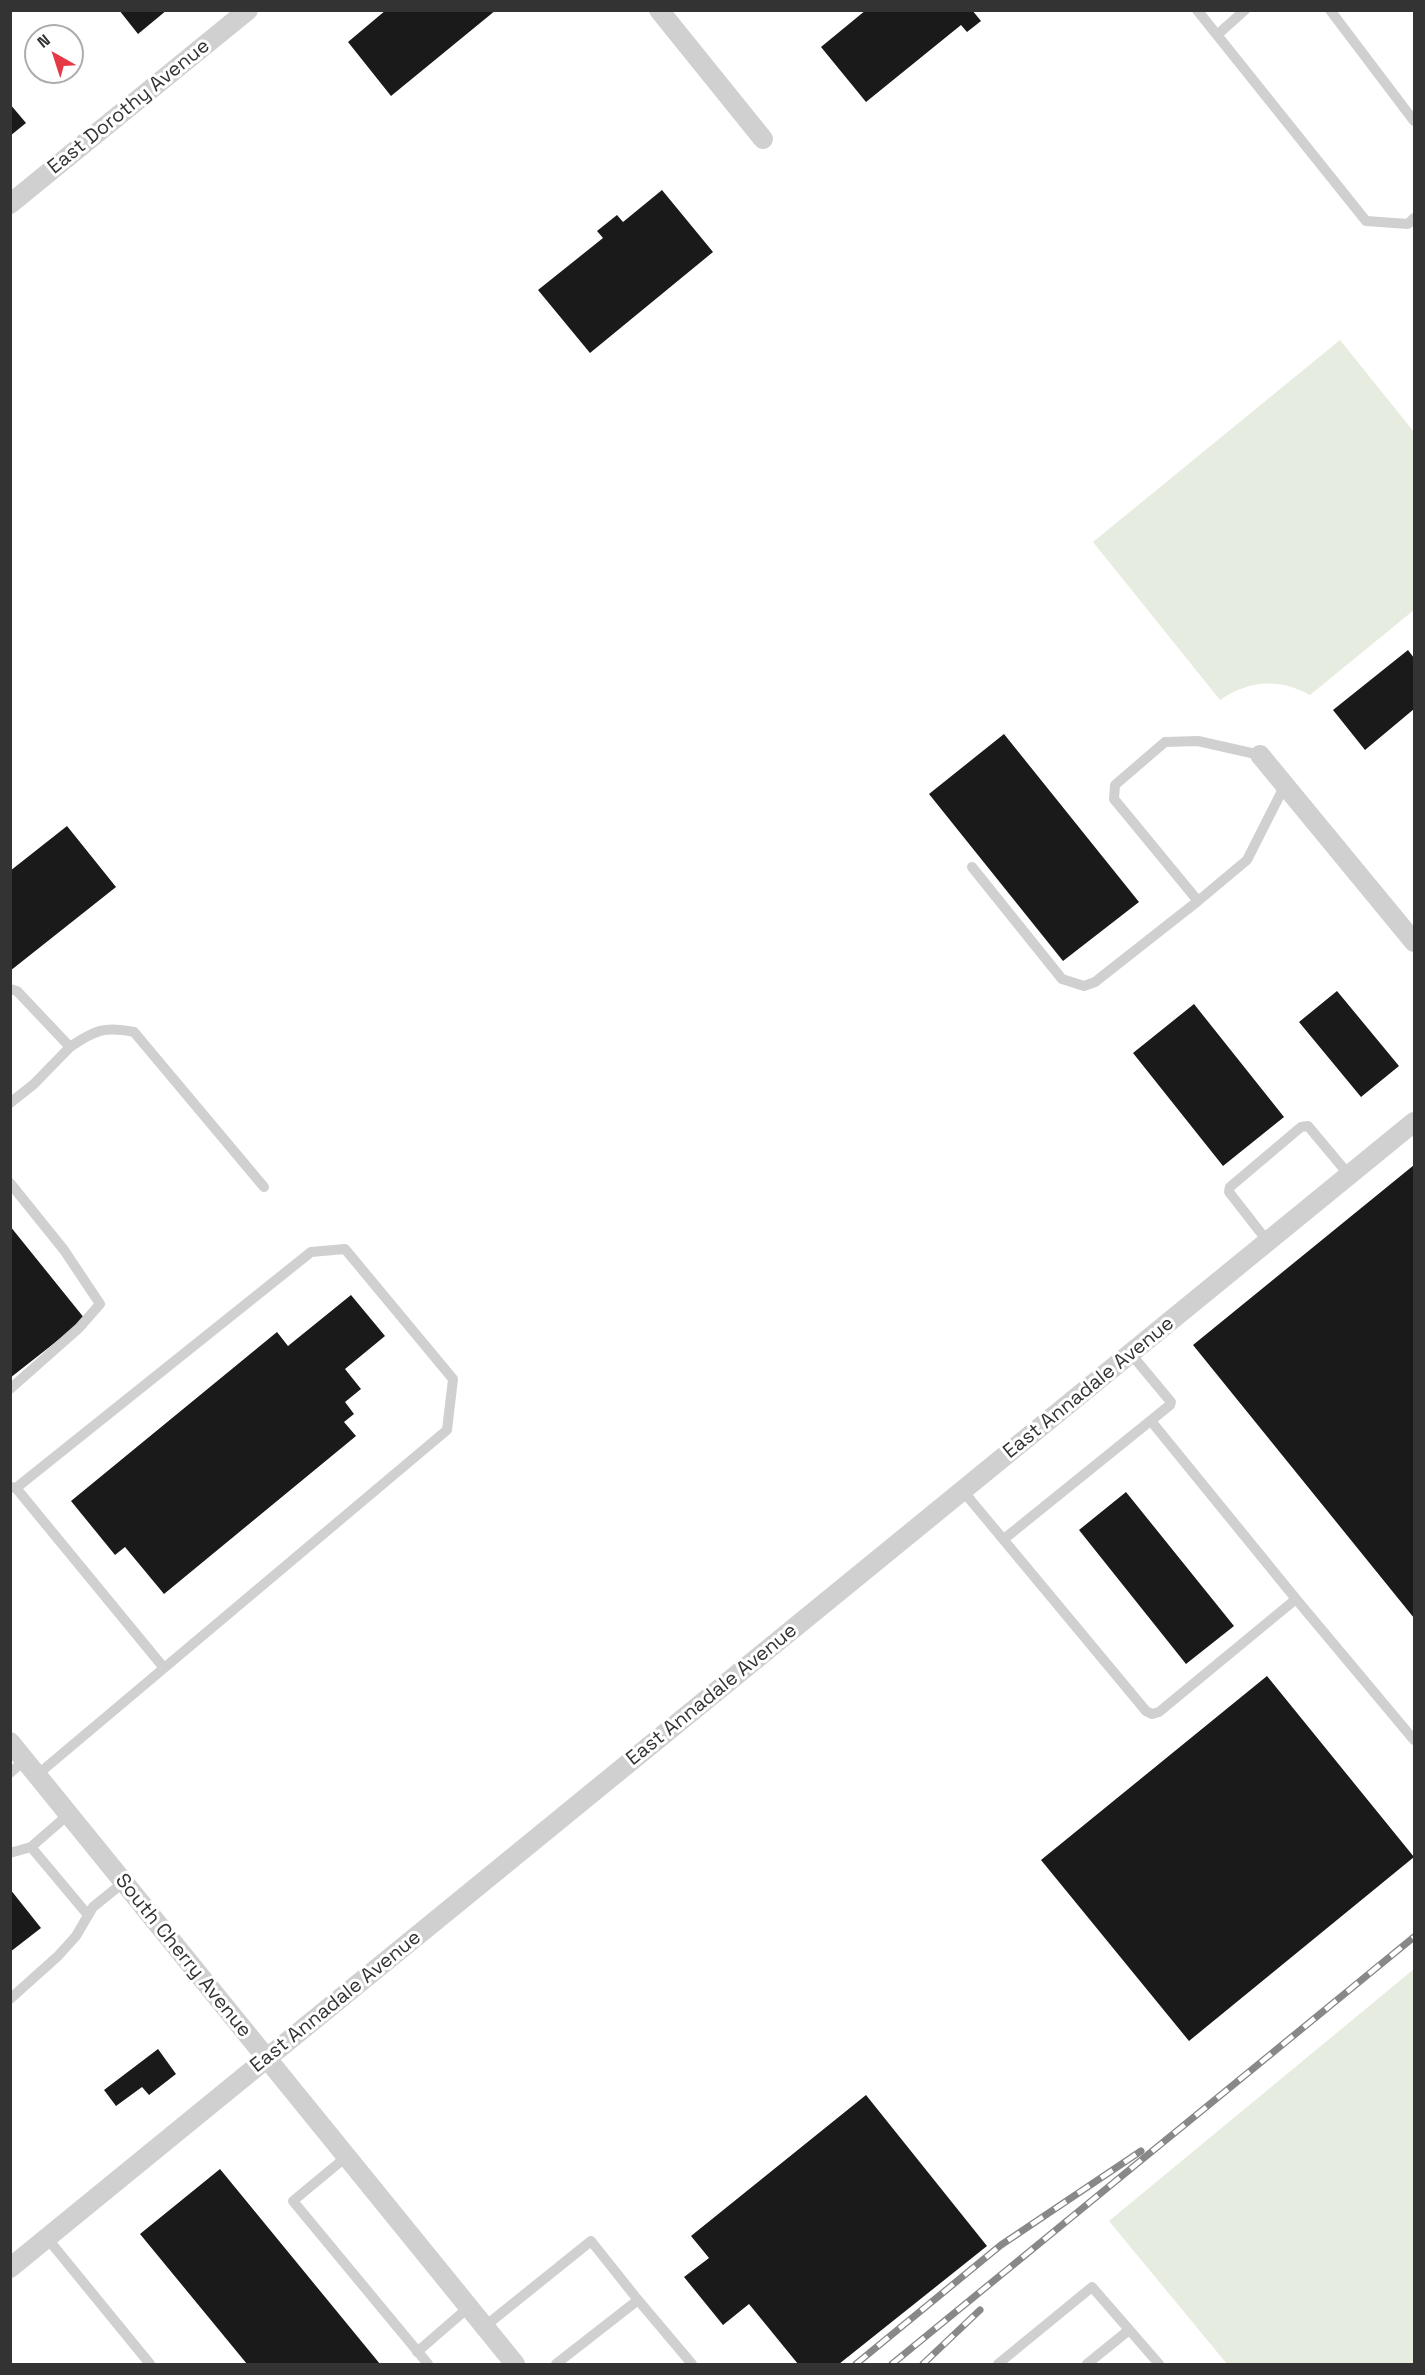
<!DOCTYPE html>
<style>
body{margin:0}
#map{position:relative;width:1425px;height:2375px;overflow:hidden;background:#fff;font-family:"Space Grotesk",sans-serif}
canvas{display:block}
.frame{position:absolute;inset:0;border:12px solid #333;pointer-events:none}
.north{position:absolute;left:24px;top:24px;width:60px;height:60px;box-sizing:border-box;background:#fff;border:2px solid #adadad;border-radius:50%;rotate:321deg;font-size:16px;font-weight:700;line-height:24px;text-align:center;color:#333}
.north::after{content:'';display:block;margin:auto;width:21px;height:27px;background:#e63946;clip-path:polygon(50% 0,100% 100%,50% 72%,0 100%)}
</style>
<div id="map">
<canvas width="1425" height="2375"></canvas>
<div class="frame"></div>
<div class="north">N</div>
</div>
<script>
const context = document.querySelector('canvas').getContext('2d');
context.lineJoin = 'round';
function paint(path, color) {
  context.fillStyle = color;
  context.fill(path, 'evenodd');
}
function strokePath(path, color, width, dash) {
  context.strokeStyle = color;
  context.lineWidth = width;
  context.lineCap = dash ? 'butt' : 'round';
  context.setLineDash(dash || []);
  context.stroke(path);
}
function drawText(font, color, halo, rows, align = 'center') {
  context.font = font + ' "Space Grotesk",sans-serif';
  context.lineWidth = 6;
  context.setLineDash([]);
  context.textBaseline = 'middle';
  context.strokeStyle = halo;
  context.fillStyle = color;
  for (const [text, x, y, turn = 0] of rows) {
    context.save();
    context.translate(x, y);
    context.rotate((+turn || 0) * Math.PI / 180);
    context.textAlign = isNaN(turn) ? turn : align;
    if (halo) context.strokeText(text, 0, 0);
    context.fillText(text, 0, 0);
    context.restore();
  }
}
paint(new Path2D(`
 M1340,340l74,92v178l-104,85c-31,-17 -61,-15 -90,5l-127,-158z
 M1414,1969v395h-187l-118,-143z`), '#e6ecdf');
paint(new Path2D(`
 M119,10h48l-29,24z
 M386,10h110l-105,86 -43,-54z
 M866,10h106l9,11 -14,11 -6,-7 -95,77 -45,-55z
 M10,104l16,19 -16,13z
 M662,190l51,62 -123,101 -52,-63 65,-52 -6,-7 20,-16 6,7z
 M1408,650l6,8v51l-49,41 -32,-40z
 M1004,734l135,168 -76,59 -134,-167z
 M67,826l49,61 -106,84v-100z
 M1337,991l62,75 -38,31 -62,-75z
 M1194,1004l90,113 -61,49 -90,-113z
 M1414,1165v453l-221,-273z
 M10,1226l75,93 -75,59z
 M351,1295l34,41 -40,33 16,20 -16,13 9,12 -10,8 12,14 -192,158 -39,-47 -10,8 -44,-54 206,-169 11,14z
 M1126,1492l108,134 -48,38 -107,-134z
 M1267,1676l147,181 -225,184 -148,-181z
 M10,1889l31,39 -31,24z
 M158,2049l18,25 -27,21 -7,-8 -26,19 -12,-16z
 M866,2095l121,151 -148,118h-41l-49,-60 -26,21 -39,-48 25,-19 -18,-22z
 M220,2169l160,195h-133l-107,-130z`), '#1a1a1a');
strokePath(new Path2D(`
 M1197,10l169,211 42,3 6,-6
 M1330,10l84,111
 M1217,35l28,-25
 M1260,755l-62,-14 -33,1 -50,43 -1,14 84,102 49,-41 38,-75
 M972,867l90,112 22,7 11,-4 103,-81
 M10,989l7,2 53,56c25,-17 34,-21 64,-15l130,155
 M10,1103l24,-19 36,-37
 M10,1183l54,67 36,54 -21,24 -69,61
 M1268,1242l-39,-50 1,-5 71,-60 7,-1 41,49
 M1151,1421l145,178
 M10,1487l6,1 295,-236 34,-3 108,130 -6,51 -410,345
 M16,1488l148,180
 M963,1491l183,220 6,3 7,-2 137,-113 118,141
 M1004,1539l166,-134 1,-3 -40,-48
 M10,1773l15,-13
 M31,1847l57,68
 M10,1853l21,-6 38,-33
 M10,1999l48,-43 18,-20 17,-29 31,-25
 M346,2157l-53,44 135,163
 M47,2238l103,126
 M484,2327l107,-86 47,59
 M417,2352l52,-45
 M556,2364l82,-64 54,64
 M998,2364l94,-77 67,77
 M1087,2364l42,-34`), '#d0d0d0', 10);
strokePath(new Path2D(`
 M659,10l104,129
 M10,204l238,-194
 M1260,755l154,187
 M10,1742l505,622
 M10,2268l1404,-1146`), '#d0d0d0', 20);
const rail = new Path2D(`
 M856,2364l145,-119 140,-94
 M892,2364l522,-427
 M923,2364l57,-54`);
strokePath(rail, '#888', 7);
strokePath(rail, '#fff', 4.5, [14]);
drawText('20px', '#333', '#fff', [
 ["East Dorothy Avenue",129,107,-39],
 ["East Annadale Avenue",1089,1388,-39],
 ["East Annadale Avenue",712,1695,-39],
 ["South Cherry Avenue",183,1956,51],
 ["East Annadale Avenue",336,2002,-39]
]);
</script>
